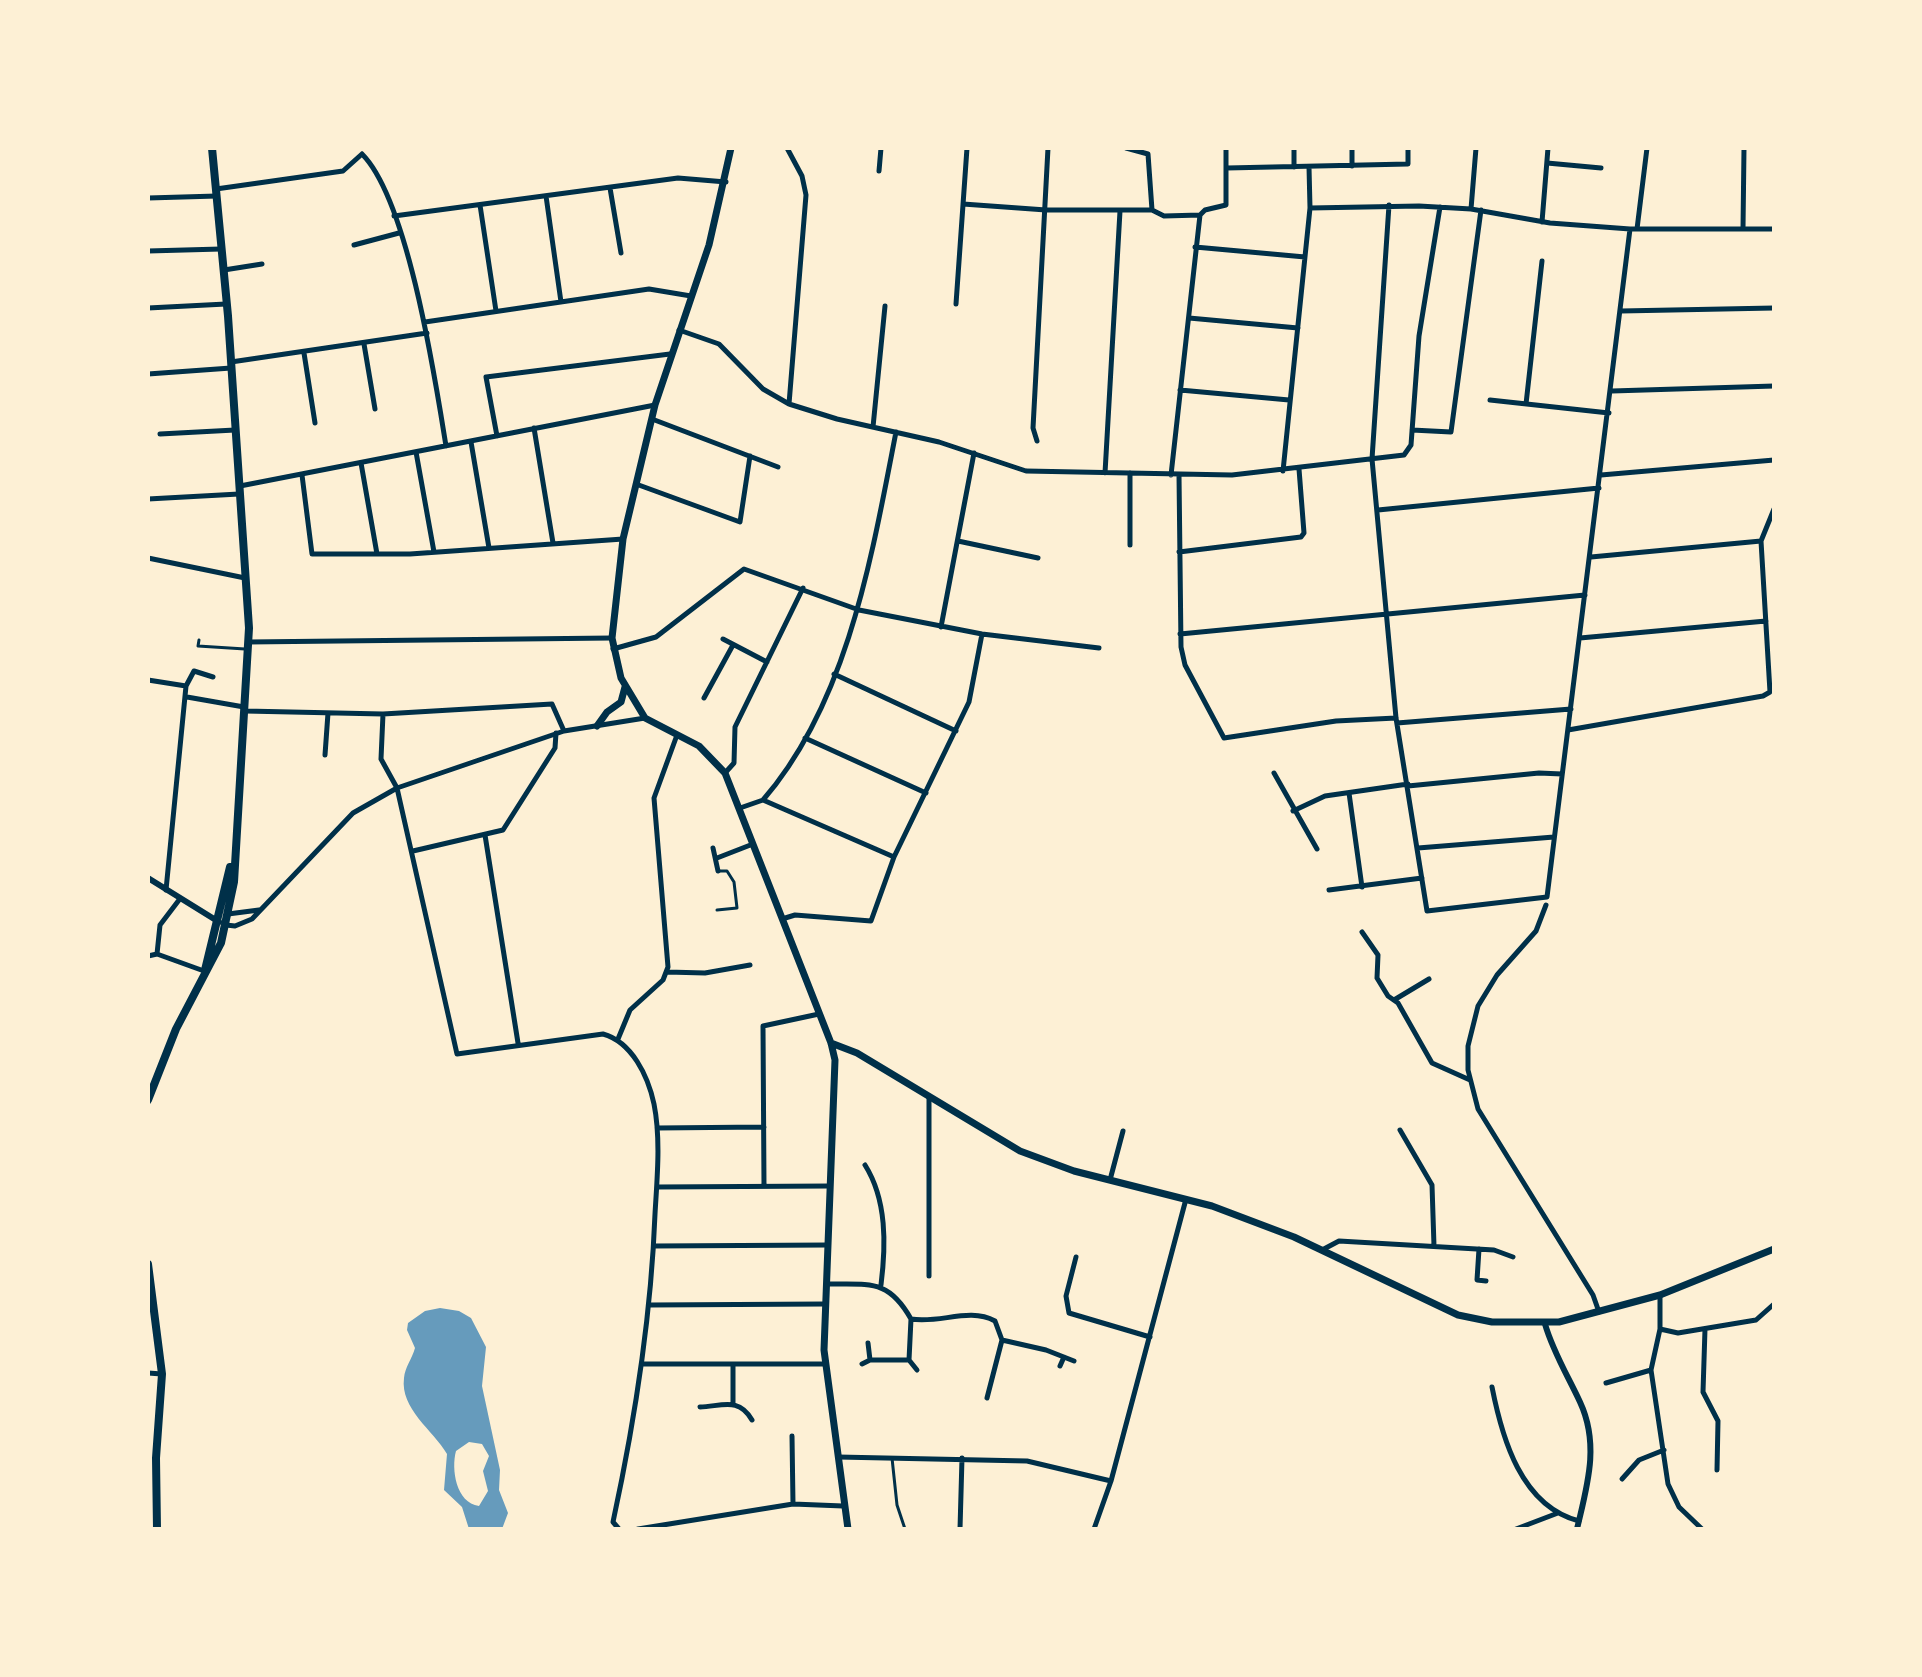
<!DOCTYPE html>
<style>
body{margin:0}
#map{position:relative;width:1922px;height:1677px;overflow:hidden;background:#fdf0d5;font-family:"Alegreya Sans",sans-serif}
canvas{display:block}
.frame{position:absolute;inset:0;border:150px solid #fdf0d5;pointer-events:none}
</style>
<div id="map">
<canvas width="1922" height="1677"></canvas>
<div class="frame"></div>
</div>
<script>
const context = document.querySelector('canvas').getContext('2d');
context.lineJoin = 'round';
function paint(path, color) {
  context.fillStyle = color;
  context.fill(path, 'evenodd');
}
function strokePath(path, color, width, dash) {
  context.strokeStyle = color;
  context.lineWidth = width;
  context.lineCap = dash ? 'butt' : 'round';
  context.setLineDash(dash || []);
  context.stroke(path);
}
paint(new Path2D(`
 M440,1308l19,3 12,7 15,29 -4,39 18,84 -1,20 9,23 -6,16h-33l-7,-22 -18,-17 3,-36c-14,-24 -47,-45 -43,-76 1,-11 8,-19 11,-30l-8,-18 1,-7 17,-12zM469,1442l13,2 7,12 -6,15 5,20 -9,15c-23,-3 -28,-37 -23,-55z`), '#669bbc');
strokePath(new Path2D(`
 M199,640l-1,6 47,3
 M717,910l20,-2 -3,-26 -7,-11h-9
 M892,1458l5,47 8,24`), '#003049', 3);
strokePath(new Path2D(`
 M787,148l15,28 4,19 -17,209
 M1126,148l22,6 4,56
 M1294,148v19
 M1352,148v18
 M362,154c46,46 73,224 84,292
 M1547,163l54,5
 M1227,168l181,-4v-16
 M879,171l2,-23
 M610,188l11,65
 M216,189l127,-18 19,-17
 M546,196l15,106
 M148,198l69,-2
 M963,204l83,6h106l12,6 36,-1
 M480,205l16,106
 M1389,205l-17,254 24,259 31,193 120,-14 83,-668
 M1310,208l109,-2 52,3 79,14 80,6h144
 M1471,209l5,-61
 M394,216l284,-38 48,4
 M1542,222l6,-74
 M1637,229l10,-81
 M1743,229l1,-81
 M354,245l45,-12
 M1195,247l110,10
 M148,251l73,-2
 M224,270l38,-6
 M956,304l11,-156
 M148,308l78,-4
 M1621,311l153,-3
 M1189,318l109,10
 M425,322l224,-33 42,7
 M679,330l40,14 44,45 26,15 48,15 102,23 87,29 206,4 172,-20 7,-10 8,-109 21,-129
 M364,344l11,65
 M304,353l11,70
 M231,362l196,-29
 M148,374l83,-6
 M1180,390l109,10
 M1612,391l162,-5
 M1490,400l119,13
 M1526,404l16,-143
 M652,419l126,48
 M873,427l12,-121
 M534,428l19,115
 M1412,430l39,2 30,-222
 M160,434l75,-4
 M497,436l-11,-59 184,-23
 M1037,441l-4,-13 15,-280
 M471,442l18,106
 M416,452l18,100
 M361,463l16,91
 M1283,471l27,-263 -1,-41
 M1105,473l15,-262
 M302,475l10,79h98l213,-15
 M1171,475l29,-260 5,-5 21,-5v-57
 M1179,475l2,172 4,18 39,73 112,-17 60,-3
 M1601,475l173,-15
 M636,484l104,38 10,-66
 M240,486l415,-81
 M148,499l91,-5
 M1378,510l221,-22
 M958,541l80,17
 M1130,545v-72
 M1179,552l122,-15 3,-4 -5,-64
 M1591,557l170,-16
 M148,558l97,20
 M941,627l33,-174
 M1180,634l405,-39
 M1580,638l186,-17
 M723,639l44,23
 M248,642l364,-4
 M613,649l43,-12 88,-68 115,41 123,24 117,14
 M834,674l122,57
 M148,680l38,6
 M187,697l57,10
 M704,698l29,-53
 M245,711l138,3 169,-10 12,27
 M383,714l-2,45 16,29 60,266 146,-20c29,8 45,42 51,70 7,35 3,75 1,110 -4,105 -20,206 -42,308l6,7
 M1397,723l174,-14
 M1568,730l195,-34 7,-4 -9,-151 13,-32
 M805,738l121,55
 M325,755l3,-42
 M725,773l9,-10 1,-36 68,-139
 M1274,773l43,76
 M1408,786l131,-13 23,1
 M1349,793l13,94
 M763,800c85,-98 109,-245 133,-368
 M740,808l23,-8 131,57
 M1293,811l32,-15 83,-12
 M485,835l33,208
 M713,848l5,23
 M1418,848l136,-11
 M413,851l90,-21 52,-82 1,-15
 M717,858l36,-14
 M166,890l20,-204 8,-15 19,6
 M1329,890l93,-12
 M1546,905l-10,26 -39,44 -19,31 -10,40v24l10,39 115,186 6,17
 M228,914l31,-4
 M782,919l13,-4 76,6 23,-64 75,-155 13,-68
 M226,925l9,1 17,-7 101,-106 44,-25 167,-57 81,-13
 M1362,932l16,23 -1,23 11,18 10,7 34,60 38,17
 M157,954l3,-29 19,-25
 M148,956l9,-2 47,17
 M667,972l38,1 45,-8
 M1394,1000l35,-21
 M618,1039l12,-29 33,-30 5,-13 -14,-169 23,-63
 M657,1128l107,-1
 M1400,1130l32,55 2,61
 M865,1165c22,35 21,80 16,120
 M1110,1180l13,-49
 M764,1186l-1,-160 56,-12
 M657,1187l173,-1
 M654,1246l174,-1
 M1479,1249l-2,31 9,1
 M1322,1250l17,-9 155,9 19,7
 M1076,1257l-10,39 3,17 81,24
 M929,1276v-178
 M827,1284c42,1 61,-6 84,35 29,5 58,-12 84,2l7,19 44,10 28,11
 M1660,1295v34l-9,41 17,114 11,23 23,22
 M650,1305l174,-1
 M911,1319l-2,41 8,10
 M1660,1329l18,4 78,-13 18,-16
 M1705,1329l-2,63 15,29 -1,49
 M868,1343l2,17
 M643,1364h182
 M862,1364l8,-4h39
 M1060,1366l4,-9
 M148,1373l14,1
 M1606,1383l45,-13
 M1492,1387c10,51 29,119 87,134
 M987,1398l15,-58
 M733,1403v-39
 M700,1407c23,-1 39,-10 52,13
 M792,1436l1,68
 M838,1457l189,4 84,20
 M1622,1479l17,-19 25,-10
 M638,1529l155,-25 50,2
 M960,1529l2,-71
 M1094,1529l17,-48 75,-282
 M1516,1529l42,-16`), '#003049', 5);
strokePath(new Path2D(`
 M148,878l71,44
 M1545,1324c8,28 23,52 35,78 20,43 7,84 -3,127`), '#003049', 6);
strokePath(new Path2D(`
 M731,148l-22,97 -54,160 -32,134 -11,99 9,40 24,40 54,28 26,27 106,270 4,17 -11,290 24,179
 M597,726l10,-14 14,-10 4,-15
 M831,1043l26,10 163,98 54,20 138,35 82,31 164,78 34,7h67l101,-27 114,-46`), '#003049', 7);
strokePath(new Path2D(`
 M205,970l25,-103
 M148,1100l28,-71 45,-86 13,-61 15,-254 -21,-312 -16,-168
 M148,1264l14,110 -6,84 1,71`), '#003049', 8);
</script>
